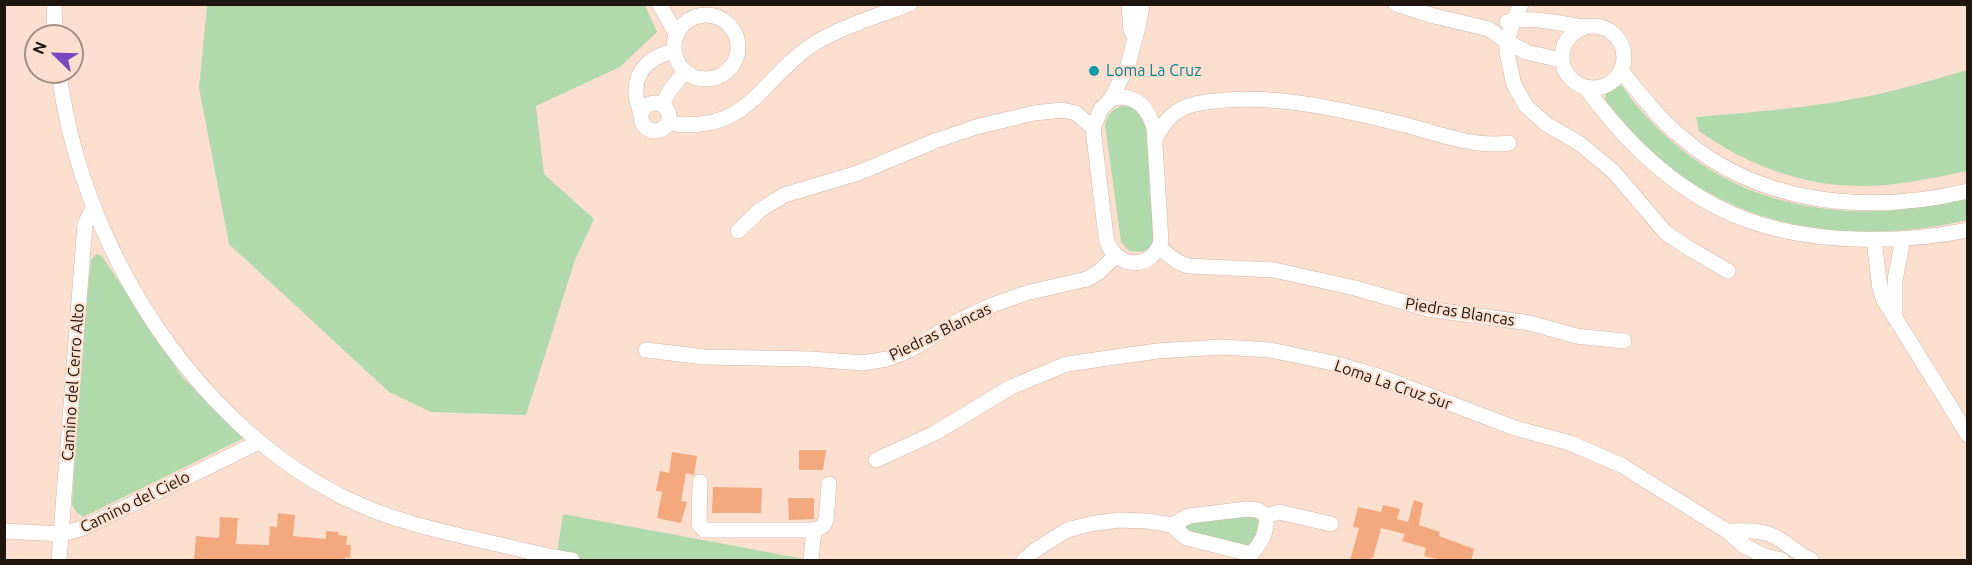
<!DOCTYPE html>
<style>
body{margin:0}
#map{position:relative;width:1972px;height:565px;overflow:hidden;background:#fcdfce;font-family:Ubuntu,sans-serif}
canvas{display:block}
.frame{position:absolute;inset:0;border:6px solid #1f150f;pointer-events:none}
.north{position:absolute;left:24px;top:24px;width:60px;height:60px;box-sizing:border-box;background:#fcdfce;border:2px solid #a48e82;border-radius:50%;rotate:293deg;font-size:16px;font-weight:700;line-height:24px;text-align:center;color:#1f150f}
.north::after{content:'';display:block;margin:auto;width:21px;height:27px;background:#7947bf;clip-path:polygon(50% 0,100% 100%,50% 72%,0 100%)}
</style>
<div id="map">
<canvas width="1972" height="565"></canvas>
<div class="frame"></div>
<div class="north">N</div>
</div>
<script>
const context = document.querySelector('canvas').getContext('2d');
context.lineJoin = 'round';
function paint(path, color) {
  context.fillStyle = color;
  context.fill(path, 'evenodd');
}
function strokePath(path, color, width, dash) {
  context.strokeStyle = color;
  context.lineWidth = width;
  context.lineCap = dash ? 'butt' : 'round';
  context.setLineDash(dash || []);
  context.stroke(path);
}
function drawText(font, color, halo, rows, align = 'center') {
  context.font = font + ' Ubuntu,sans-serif';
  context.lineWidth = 4.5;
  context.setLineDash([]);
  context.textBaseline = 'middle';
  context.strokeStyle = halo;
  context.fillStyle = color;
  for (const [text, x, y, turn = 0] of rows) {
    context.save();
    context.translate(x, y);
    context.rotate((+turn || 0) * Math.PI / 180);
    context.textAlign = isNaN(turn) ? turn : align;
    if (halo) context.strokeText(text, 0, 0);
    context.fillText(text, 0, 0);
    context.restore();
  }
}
paint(new Path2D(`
 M207,5h438l12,27 -37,35 -84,39 8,68 50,45 -19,41 -49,155 -95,-3 -42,-20 -160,-148 -30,-156z
 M1967,70v101c-35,7 -73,16 -110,15 -58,-1 -111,-22 -158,-55l-3,-14c49,-4 98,-8 146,-16 43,-7 84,-19 125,-31z
 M1616,85l6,1c24,35 63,71 101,91 42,24 106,37 154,34 31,-1 61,-7 90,-13v22c-99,23 -203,15 -288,-46 -29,-21 -52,-47 -74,-74l1,-7z
 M1122,106c15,1 20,7 26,21l9,111 -3,7 -11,7 -14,-1 -8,-9 -16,-117c3,-11 6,-15 17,-19z
 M96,254l6,2 81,122 61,60 -161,79 -6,-4 -5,-8 10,-159 9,-86z
 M1245,513l15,5v17l-12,13 -52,-12 -12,-8 2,-4z
 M563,514l231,43 14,3h-252z`), '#b1daac');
paint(new Path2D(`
 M799,450h27l-3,20h-24z
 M672,452l25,4 -3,19 -8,-2 -5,28 6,1 -6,21 -24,-5 5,-26 -6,-1 4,-20 9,2z
 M713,487l49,1 -1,25h-49z
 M788,498h26v21l-25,1z
 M1414,500l9,3 -4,22 21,7 -1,4 35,13 -3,12h-26l-21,-5 2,-8 -24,-7 3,-7 -24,-6 -8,30 -2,-1 -1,4h-20l9,-33 -6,-1 5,-20 23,5 2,-7 17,4 -3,10 11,3z
 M278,513l17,2 -2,21 33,3v-8l13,1 -1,3 9,1 -1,9h5l-1,13 -5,-1v4h-151l2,-25 23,2 1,-21 18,1 -2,26 33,1 1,-19 7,1z`), '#f3a97d');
const street = new Path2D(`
 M54,4l1,32
 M659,4l18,31
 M1129,4l2,27
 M1396,4l38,12 55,13 18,13 19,10 35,8
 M1521,4l-7,15 -7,23v11l7,32 12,21 20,18 33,19 34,28 52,61 22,15 41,24
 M674 47a32 32 0 1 1 64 0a32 32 0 1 1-64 0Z
 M1507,22c18,-7 56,2 77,5
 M1562 57a31 31 0 1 1 62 0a31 31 0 1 1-62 0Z
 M1621,71c18,21 36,46 58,64 79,70 189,80 289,56
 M59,72c21,169 131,349 286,426 45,22 94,33 143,44 28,6 56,14 84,18
 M1586,88c40,55 91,105 156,130 66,26 157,26 226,12
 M1120,97c19,0 29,14 34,31l7,113c-9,32 -49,27 -55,-4l-13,-109 8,-19 10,-10z
 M1111,99l17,-34 11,-42 3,-19
 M641 117a14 14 0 1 1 28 0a14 14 0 1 1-28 0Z
 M662,105l8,-15 15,-18
 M641,114c-2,-8 -6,-16 -5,-24 0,-22 19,-36 38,-38
 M668,123c81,12 90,-42 144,-78 30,-19 65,-29 98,-41
 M1155,139c17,-34 36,-36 71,-39 61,-4 121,11 180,25 33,9 69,23 103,18
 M738,231l22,-21 24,-15 74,-22 77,-32 41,-14 58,-14 28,-3 14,3 17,15
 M1874,240l6,49 4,11 84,135
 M1159,248l19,14 10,4 86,4 81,18 73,21 102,14 46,13 48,5
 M1895,315v-35l8,-41
 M646,350l59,7 106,2 51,4 25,-4 23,-9 52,-31 28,-13 36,-13 61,-14 12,-7 16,-16
 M876,460l59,-27 76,-46 56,-23 90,-13 64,-4 49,3 63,13 45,13 137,52 55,15 51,22 106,66 16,14 21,11 18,4
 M700,482l-1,42 5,6h110l9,-4 3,-6 3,-36
 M1267,516l12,-4 52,12
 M1172,525l14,13 65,16c12,-13 15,-21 16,-38
 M4,531l58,3 21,-6 176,-86
 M1727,531c17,0 37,-2 52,8 11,7 20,15 32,21
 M59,560l26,-336 9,-18
 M811,560l3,-30
 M1024,560l10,-9 33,-21 23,-6 28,-4 29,1 25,4 17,-9 58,-7 11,1 9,6`);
strokePath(street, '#d1b5a4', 16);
strokePath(street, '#fff', 15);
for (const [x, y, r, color] of [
 [1094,71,6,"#0f9aa8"]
]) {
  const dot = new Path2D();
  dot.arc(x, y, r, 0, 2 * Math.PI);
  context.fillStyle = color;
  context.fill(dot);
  strokePath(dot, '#fcdfce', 2);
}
drawText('16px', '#0d838f', '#fcdfce', [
 ["Loma La Cruz",1106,71]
], 'left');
drawText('16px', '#1f150f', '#fcdfce', [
 ["Piedras Blancas",1460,312,9],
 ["Piedras Blancas",940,332,-26],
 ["Camino del Cerro Alto",73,382,-86],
 ["Loma La Cruz Sur",1393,385,19],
 ["Camino del Cielo",135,502,-26]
]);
</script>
